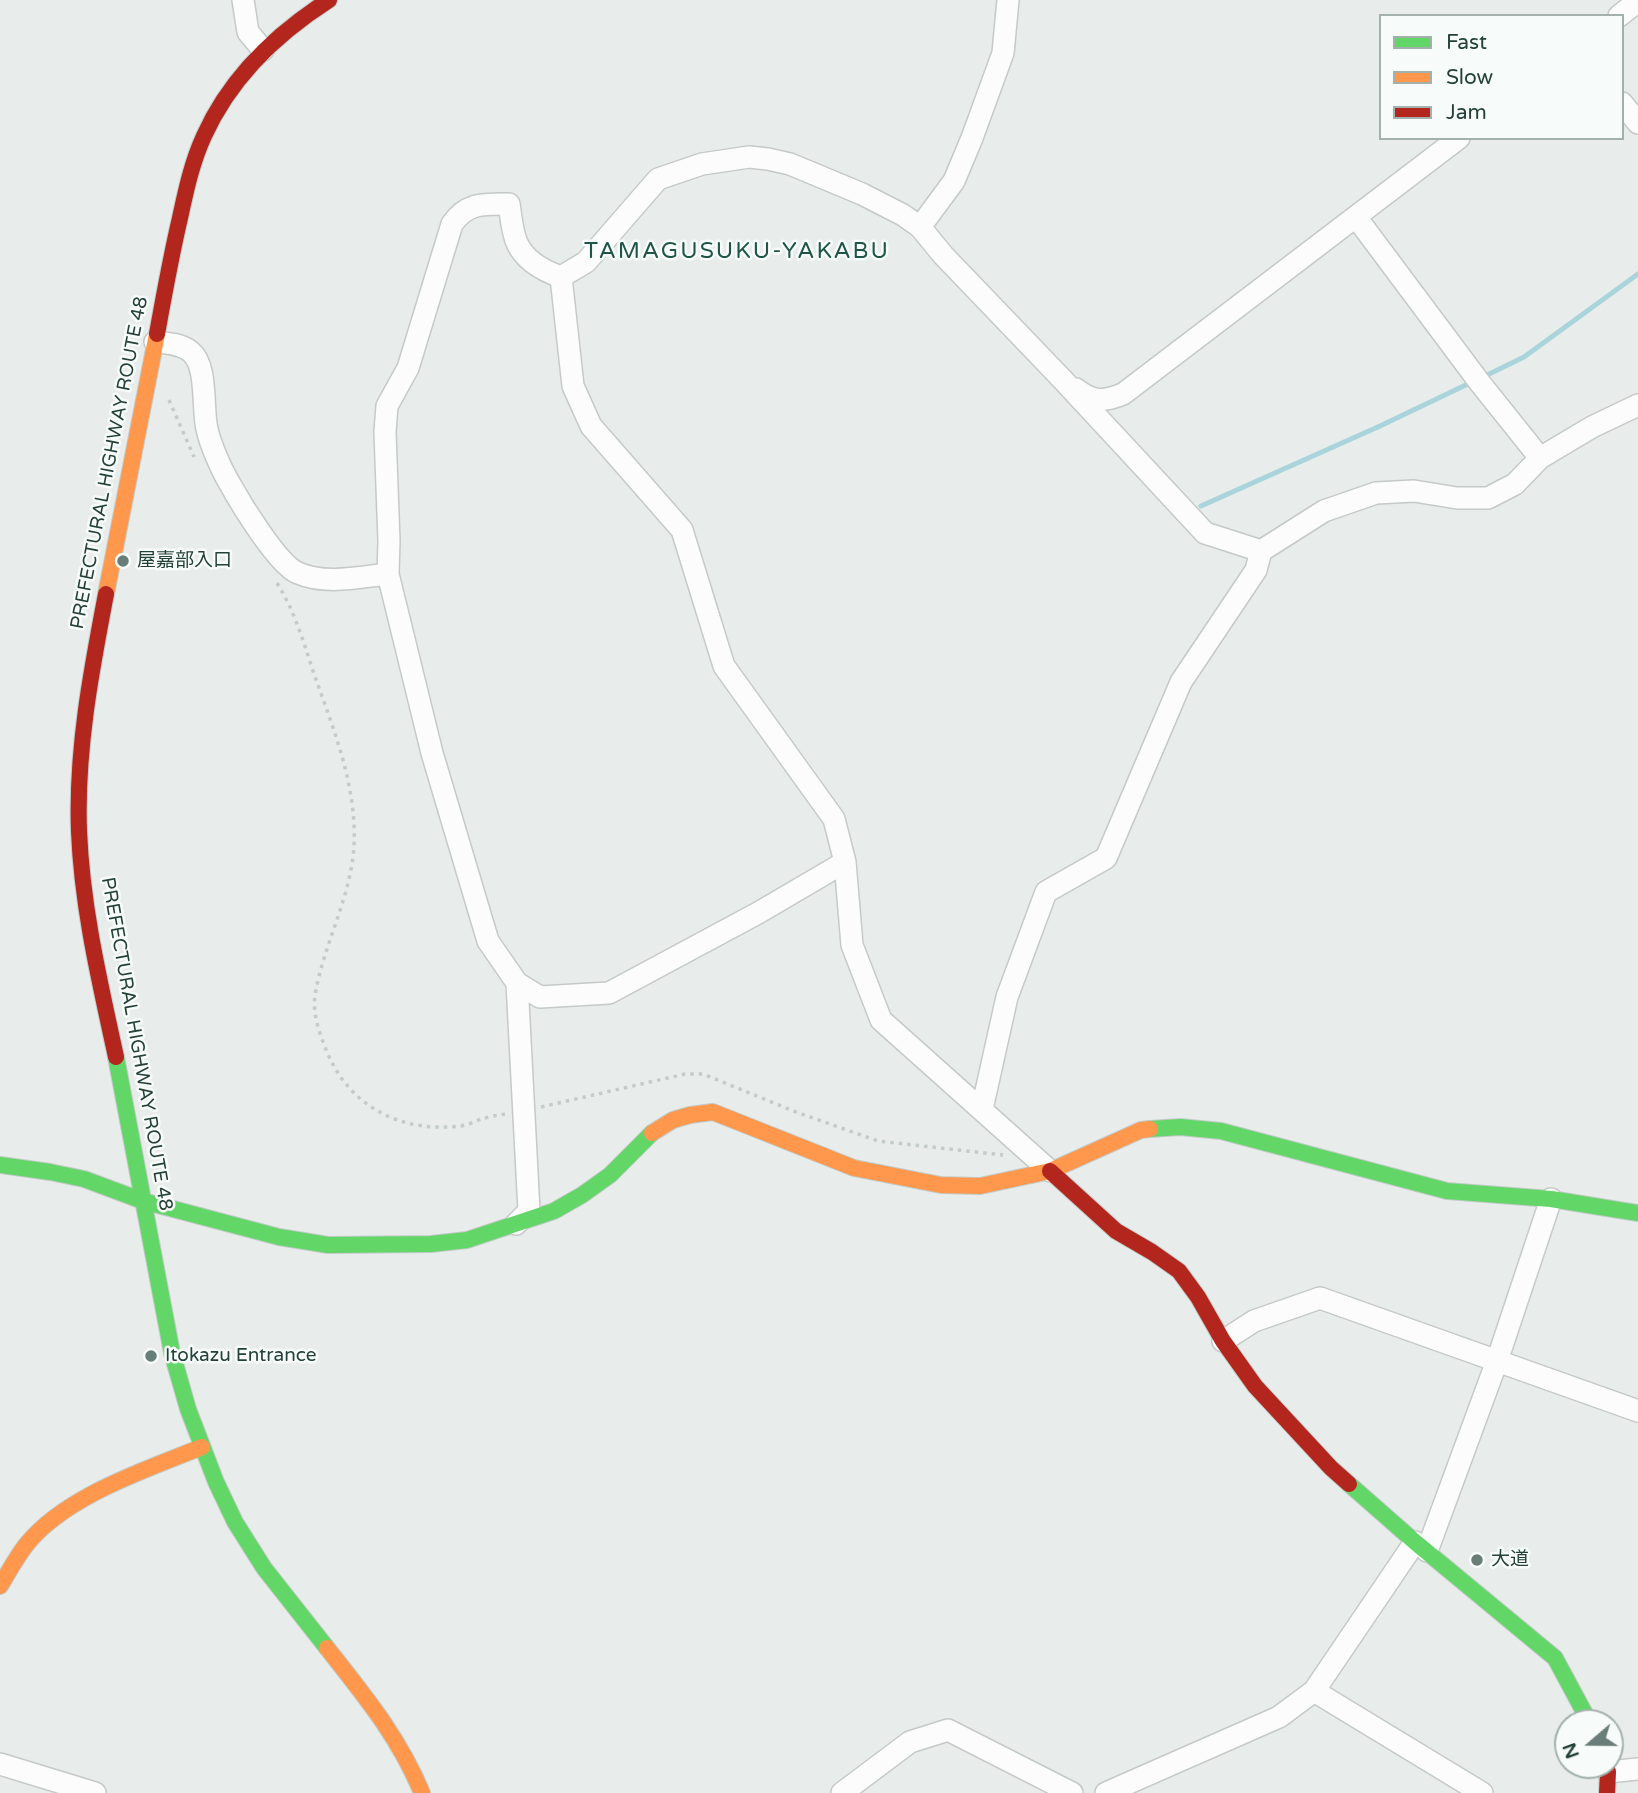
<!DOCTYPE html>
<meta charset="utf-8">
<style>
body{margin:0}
#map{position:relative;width:1638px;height:1793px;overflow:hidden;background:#e8edeb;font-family:"Varela Round",sans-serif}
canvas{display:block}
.legend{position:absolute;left:1379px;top:14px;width:245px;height:126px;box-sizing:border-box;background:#f7fbf9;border:2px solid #a3b1ad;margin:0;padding:9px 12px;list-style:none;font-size:21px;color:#24423a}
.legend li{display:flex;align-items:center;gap:14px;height:35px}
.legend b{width:35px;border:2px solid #a3b1ad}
.north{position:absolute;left:1554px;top:1709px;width:70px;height:70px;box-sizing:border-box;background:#f7fbf9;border:2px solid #a3b1ad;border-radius:50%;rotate:250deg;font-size:19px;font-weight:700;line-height:28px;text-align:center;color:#24423a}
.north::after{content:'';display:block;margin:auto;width:24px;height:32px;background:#697e78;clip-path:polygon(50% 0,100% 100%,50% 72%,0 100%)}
</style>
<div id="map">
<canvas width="1638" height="1793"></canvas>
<ul class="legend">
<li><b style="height:9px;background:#63d668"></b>Fast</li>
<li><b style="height:9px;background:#ff974d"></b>Slow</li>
<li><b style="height:9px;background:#b3261e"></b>Jam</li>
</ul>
<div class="north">N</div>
</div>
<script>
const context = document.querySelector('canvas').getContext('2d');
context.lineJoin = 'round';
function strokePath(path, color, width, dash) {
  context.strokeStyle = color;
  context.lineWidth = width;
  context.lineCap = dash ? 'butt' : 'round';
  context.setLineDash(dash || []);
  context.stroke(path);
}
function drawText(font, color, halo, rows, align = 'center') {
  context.font = font + ' "Varela Round","Noto Sans JP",sans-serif';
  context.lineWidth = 5;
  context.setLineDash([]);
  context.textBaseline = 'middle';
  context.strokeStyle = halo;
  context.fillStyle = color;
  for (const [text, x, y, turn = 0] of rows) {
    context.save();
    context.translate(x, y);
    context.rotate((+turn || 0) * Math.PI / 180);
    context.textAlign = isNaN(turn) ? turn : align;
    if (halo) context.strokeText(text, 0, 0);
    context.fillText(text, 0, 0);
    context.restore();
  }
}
strokePath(new Path2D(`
 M1481,378l43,-21 114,-83
 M1201,506l179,-80 92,-44`), '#a9d4db', 5);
const street = new Path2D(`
 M243,0l5,32 15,18
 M1619,16l19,-15
 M1622,103l16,20
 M1356,217l124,166 60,75
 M920,227l34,-46 18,-43 31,-85 5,-53
 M561,277l12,109 18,40 91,104 42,136 110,153 11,43 7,83 29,75 169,151
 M155,342c12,1 27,2 36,10 17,14 11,57 16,77 3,15 15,42 23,55 11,20 48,81 68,89 27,12 62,4 90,1
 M1076,389c17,13 27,13 47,5l336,-256
 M845,862l-87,51 -149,80 -69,4 -23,-14 -29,-42 -56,-188 -44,-179 1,-33 -4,-109 2,-26 21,-38 44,-144c15,-22 33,-20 57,-20 2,12 3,28 8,39 8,18 27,28 44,34l25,-15 72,-83 44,-15 47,-7 19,2 22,5 72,30 41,21 17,12 23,28 119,124 143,154 56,18
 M982,1109l25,-112 39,-105 60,-34 75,-176 75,-112 5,-19 63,-40 52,-18 38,-2 43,7h31l27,-14 25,-26 52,-31 46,-22
 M516,1224l13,-13 -12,-228
 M1223,1341l31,-20 66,-23 318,113
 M1427,1551l70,-190 54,-162
 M1314,1691l168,102
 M0,1764l95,29
 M1608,1772l30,-3
 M842,1793l68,-51 38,-12 124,63
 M1106,1793l173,-76 35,-26 101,-149`);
const fast = new Path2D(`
 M116,1057l56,296 16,56 28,73 19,40 29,46 63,80
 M1150,1129l30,-2 41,4 226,60 104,8 87,14
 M0,1165l50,7 34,7 59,22 136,36 49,8 103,-1 36,-4 87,-29 28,-16 28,-20 42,-42
 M1349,1484l66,58 140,116 35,65`);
const slow = new Path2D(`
 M106,594l51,-260
 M652,1133l21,-13 17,-5 23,-3 141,56 87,17 39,1 70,-15 91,-41 9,-1
 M0,1586c8,-13 16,-28 26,-41 39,-49 119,-75 176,-98
 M327,1648c37,47 72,89 95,145`);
const jam = new Path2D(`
 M157,334c7,-39 14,-78 23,-116 6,-28 12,-56 24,-82 26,-58 72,-102 125,-136
 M106,594c-15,78 -30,157 -27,237 3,77 21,152 37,226
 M1050,1171l66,60 36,21 27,19 19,26 25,44 32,45 76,82 18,16
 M1606,1765l2,7 -1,21`);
strokePath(street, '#c5cac8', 24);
strokePath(fast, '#c3cbc8', 18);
strokePath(slow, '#c3cbc8', 18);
strokePath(jam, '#c3cbc8', 18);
strokePath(new Path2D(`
 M169,400l25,57
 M277,583c17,27 26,57 36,88 20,57 44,114 41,175 -3,50 -29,96 -38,144 -5,21 3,42 11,62 23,55 74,81 133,74 9,-1 17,-6 25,-8 7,-2 14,-3 21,-4
 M541,1107l144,-33h18l93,38 82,29 125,14`), '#c3ccca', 3.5, [3.5, 5]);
strokePath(street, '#fcfcfc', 21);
strokePath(fast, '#63d668', 16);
strokePath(slow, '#ff974d', 16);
strokePath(jam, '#b3261e', 16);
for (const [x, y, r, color] of [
 [123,561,7,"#697e78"],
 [151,1356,7,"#697e78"],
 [1477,1560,7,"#697e78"]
]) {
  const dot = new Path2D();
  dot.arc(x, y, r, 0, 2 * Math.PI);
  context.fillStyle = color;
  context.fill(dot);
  strokePath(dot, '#f7fbf9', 2.5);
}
drawText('19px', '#24423a', '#f7fbf9', [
 ["PREFECTURAL HIGHWAY ROUTE 48",110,463,-79],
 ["PREFECTURAL HIGHWAY ROUTE 48",136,1044,80]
]);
drawText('19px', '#24423a', '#f7fbf9', [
 ["屋嘉部入口",137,561],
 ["Itokazu Entrance",165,1356],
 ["大道",1491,1560]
], 'left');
context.letterSpacing = '2px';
drawText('23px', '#1f5548', '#f7fbf9', [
 ["TAMAGUSUKU-YAKABU",737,252]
]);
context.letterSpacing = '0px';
</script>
